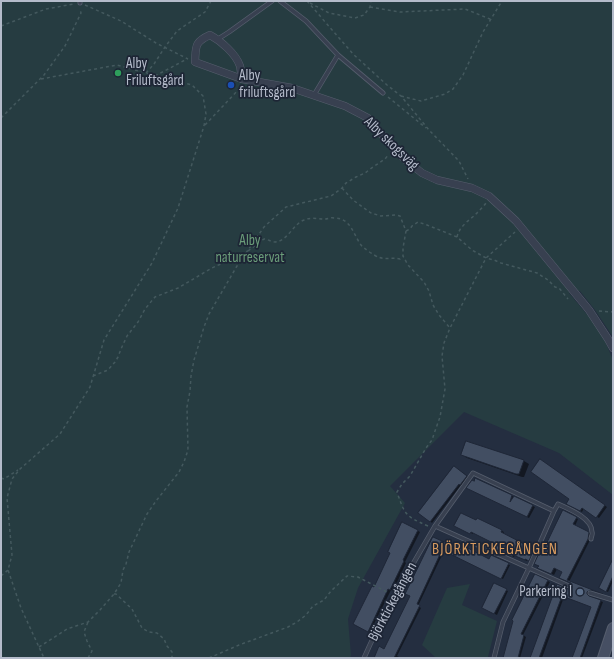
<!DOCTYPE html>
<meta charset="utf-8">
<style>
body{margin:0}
#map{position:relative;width:614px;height:659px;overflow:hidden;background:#242e40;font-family:"Sofia Sans Condensed",sans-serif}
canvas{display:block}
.frame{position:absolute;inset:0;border:2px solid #b4bbca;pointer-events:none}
</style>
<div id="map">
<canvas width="614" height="659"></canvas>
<div class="frame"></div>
</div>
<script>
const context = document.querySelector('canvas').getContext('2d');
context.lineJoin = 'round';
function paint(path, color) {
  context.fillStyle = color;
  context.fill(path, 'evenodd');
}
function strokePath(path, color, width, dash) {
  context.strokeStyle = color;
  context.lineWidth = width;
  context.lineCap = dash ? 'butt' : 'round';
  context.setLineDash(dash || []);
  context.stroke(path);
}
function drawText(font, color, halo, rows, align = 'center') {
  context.font = font + ' "Sofia Sans Condensed",sans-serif';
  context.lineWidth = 3.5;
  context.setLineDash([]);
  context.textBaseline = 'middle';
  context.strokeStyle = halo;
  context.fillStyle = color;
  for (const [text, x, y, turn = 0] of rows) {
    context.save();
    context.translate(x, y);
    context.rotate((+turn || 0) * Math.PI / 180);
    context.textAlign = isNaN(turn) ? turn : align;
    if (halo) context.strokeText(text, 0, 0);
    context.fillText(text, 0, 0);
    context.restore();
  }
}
paint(new Path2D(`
 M1,1h612v336l-18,-27 -15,-19 -11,2 21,25 12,16 11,26v135l-54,-42 -95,-41 -74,74 15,17 -47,85 -10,31 3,36 -1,3h-349z
 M470,584l-8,21 35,16 -9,36 -1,1h-51l-14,-13 25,-57z`), '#263c41');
paint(new Path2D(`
 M462,455l62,6 5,3 -5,13h-2l-55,-19z
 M540,460l67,47 -8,11 -15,-10 -2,4 -15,-8 3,-6z
 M456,468l13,9 -6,8h-2l-29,38 -2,-2z
 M476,479l59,28 -6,11 -61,-30 6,-6z
 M564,511l14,8 -3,7 16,8v1l-1,5 -21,42 -8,-4 2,-7 -6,-2 -3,6 -13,-6 2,-15z
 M477,519l27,13 -1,2 33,17 -5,10 -3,-2 -1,2 -12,-6 -1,2 -16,-7 -1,-4 -2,-4 -21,-10 -1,2 -17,-8 20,-5z
 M403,523l17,9 -15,30 1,1 -13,28 -2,-1 -21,42 -16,-8 20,-36 17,-35z
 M434,538l24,12 32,10 20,5 -7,14 -59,-28 -26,55 3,2 -24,48 4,2h-26l9,-8 27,-55z
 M613,561v20l-5,11 -8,-4z
 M535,575l15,7 -27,53 3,2 -6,21h-16z
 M572,583l21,8 -4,2v3l1,1 13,5 -21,56h-9l19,-51 -28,-10 -22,61h-11l27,-72 11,4 3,-1 1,-3z
 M494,584l14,7 -11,24 -14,-7z`), '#0007');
const building = new Path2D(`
 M466,441l58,19 -5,14h-3l-55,-19z
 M540,459l65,46 -9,13 -14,-10 -2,3 -14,-7 3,-5 -38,-27z
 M454,466l13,10 -7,9 -1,-1 -29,38 -12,-9z
 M475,478l37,17 -2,7 4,-6 19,9 -6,12 -61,-29 6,-8 2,1z
 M563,510l14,7 -4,7 16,8v1l-1,6 -21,41 36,14 -12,-4 -4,2v2l2,2 12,4 -21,58h-8l19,-51 -29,-11 -23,62h-9l27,-74 11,5h3l1,-2 -1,-4 -12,-5 3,-6 -8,-4 -3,6 -14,-6 2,-2 -5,-2 6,-13 2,1z
 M461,513l15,7 1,-2 25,12 -1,2 33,17 -5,12 -4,-2v1l-12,-5 -1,2 -18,-8 2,-3 -4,-1 1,-2 -22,-11 -1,2 -16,-8z
 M402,522l16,8 -15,30 1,1 -14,29 -2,-1 -20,43 -15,-8 19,-38 2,1 16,-34 -2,-1z
 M433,537l25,11 2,-4 29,15 2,-4 18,8 -8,16 -59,-29 -25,54 3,1 -26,53h-20l5,-12 5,3 26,-53 -5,-2 19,-39z
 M613,559v17l-7,16 -7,-4z
 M535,574l13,6 -27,54 3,1 -6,23h-15l10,-37 -1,-1z
 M494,583l13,6 -13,25 -12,-6z`);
paint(building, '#424e62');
strokePath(building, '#1f2737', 1);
const lane = new Path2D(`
 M80,1v2
 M280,1l26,20 32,34 45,38
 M218,39l11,-7 43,-31
 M314,95l24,-40
 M554,511l4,-7c11,5 34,14 34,28 1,2 -1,5 -1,7
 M590,593l23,7
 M364,658c20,-46 46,-89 71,-132
 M494,658l9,-36 26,-54 25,-57 -81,-38 -38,53 134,60`);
const street = new Path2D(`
 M242,79c-1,-4 -1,-9 -2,-13 -4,-12 -19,-25 -30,-31 -16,7 -14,12 -15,27l47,17 50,9 53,18 23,12 25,30 14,13 15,12 15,7 35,8 17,8 27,25 73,89 19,29 5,9`);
const secondary = new Path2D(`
 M603,658l10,-30`);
strokePath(lane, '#565e6d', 5);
strokePath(street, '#565e6d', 8);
strokePath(secondary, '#565e6d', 12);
strokePath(new Path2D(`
 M307,1l46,53 34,31 14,11 28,34 30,31 9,18
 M310,3l19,10 26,5 9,-3 6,-8 1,-6
 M85,5l36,16 35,22 32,16
 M370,7l30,5 65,-3 25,10
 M1,26l45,-17 28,-5
 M146,73l8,-9 11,-17 12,-16 28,-19 6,-11
 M155,76l32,-17
 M41,79l76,-14 47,13 28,7 11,11 3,18 -2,12 -26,82 -26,55 -48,77 -14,47 -30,47 -40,35 -8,10 -5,19 5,57 -4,15 13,38 23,50
 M401,96l20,5 24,-7 8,-5 10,-14 20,-43 19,-31
 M388,97l38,31
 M1,118l43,-43 21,-29 16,-33 -1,-4
 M205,125l36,-38
 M342,188l11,12 18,13 10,3 15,-1 4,1 6,15 -3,17v8l5,9 16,17 5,9 4,14 6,10 11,13
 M406,231l4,-2 2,-3 6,-4 9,3 30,12 15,13 14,8 8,2 7,3 36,10 11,7 7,7 4,1 9,11
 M457,237c2,-10 11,-16 18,-22 4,-4 8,-8 11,-12
 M248,251l16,-12c4,0 7,3 11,3 13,-1 18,-18 29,-22 6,-3 14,-1 21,-1 3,0 6,-2 9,-1 17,0 19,16 27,27 2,3 14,11 17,12 7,3 14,0 22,2l3,-3
 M599,311l14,1
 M93,376l15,-6 7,-8 3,-5 3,-8 6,-13 11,-14 7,-13 10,-12 23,-9 34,-20 33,-15
 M1,478l3,1 14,-9
 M428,526c-23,-10 -23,-11 -31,-34l5,-8 8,-8 16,-28 6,-8 3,-9 5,-14 5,-28 -3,-33 2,-13 6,-15 36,-70 29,-26
 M1,576l7,-6
 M114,594h2l16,15 10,19 7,4 8,1 7,6 3,7 5,6v6
 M39,647l28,-18 21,-7 12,-12 14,-16 7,-11 2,-13 3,-6 3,-12 18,-38 9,-13 23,-29 5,-10 4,-12 -1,-43 3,-16 1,-15 3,-16 10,-33 5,-13 28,-48 27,-39 22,-20 45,-11 11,-8 4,-5 10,-6 9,-4 8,-6 12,-8 4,-5
 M88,658l4,-7 -5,-10 -3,-9 4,-10
 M209,658l30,-13 49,-18 9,-5 9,-7 7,-9 11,-6 7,-9 16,-15 11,1 31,16`), '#44595e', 1.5, [3, 3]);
strokePath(lane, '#384050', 3.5);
strokePath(street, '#384050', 7);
strokePath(secondary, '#464f63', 10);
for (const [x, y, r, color] of [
 [118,73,4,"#2e9e5b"],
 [231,85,4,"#1a4fb4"],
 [580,592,4,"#5c6f8a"]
]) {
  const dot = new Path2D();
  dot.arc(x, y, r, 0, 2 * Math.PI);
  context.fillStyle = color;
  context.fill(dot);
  strokePath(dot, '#1d2535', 1.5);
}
drawText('15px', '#b4bbca', '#1d2535', [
 ["Alby",126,64],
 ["Friluftsgård",126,81],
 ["Alby",239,76],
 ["friluftsgård",239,93],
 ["Parkering I",572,592,"right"]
], 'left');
drawText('15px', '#b4bbca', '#1d2535', [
 ["Alby skogsväg",391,144,44],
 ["Björktickegången",393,602,-62]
]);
drawText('15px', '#6a9c79', '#1d2535', [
 ["Alby",250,241],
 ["naturreservat",250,258]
]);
context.letterSpacing = '1px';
drawText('16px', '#d99c60', '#1d2535', [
 ["BJÖRKTICKEGÅNGEN",495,550]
]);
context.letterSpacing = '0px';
</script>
